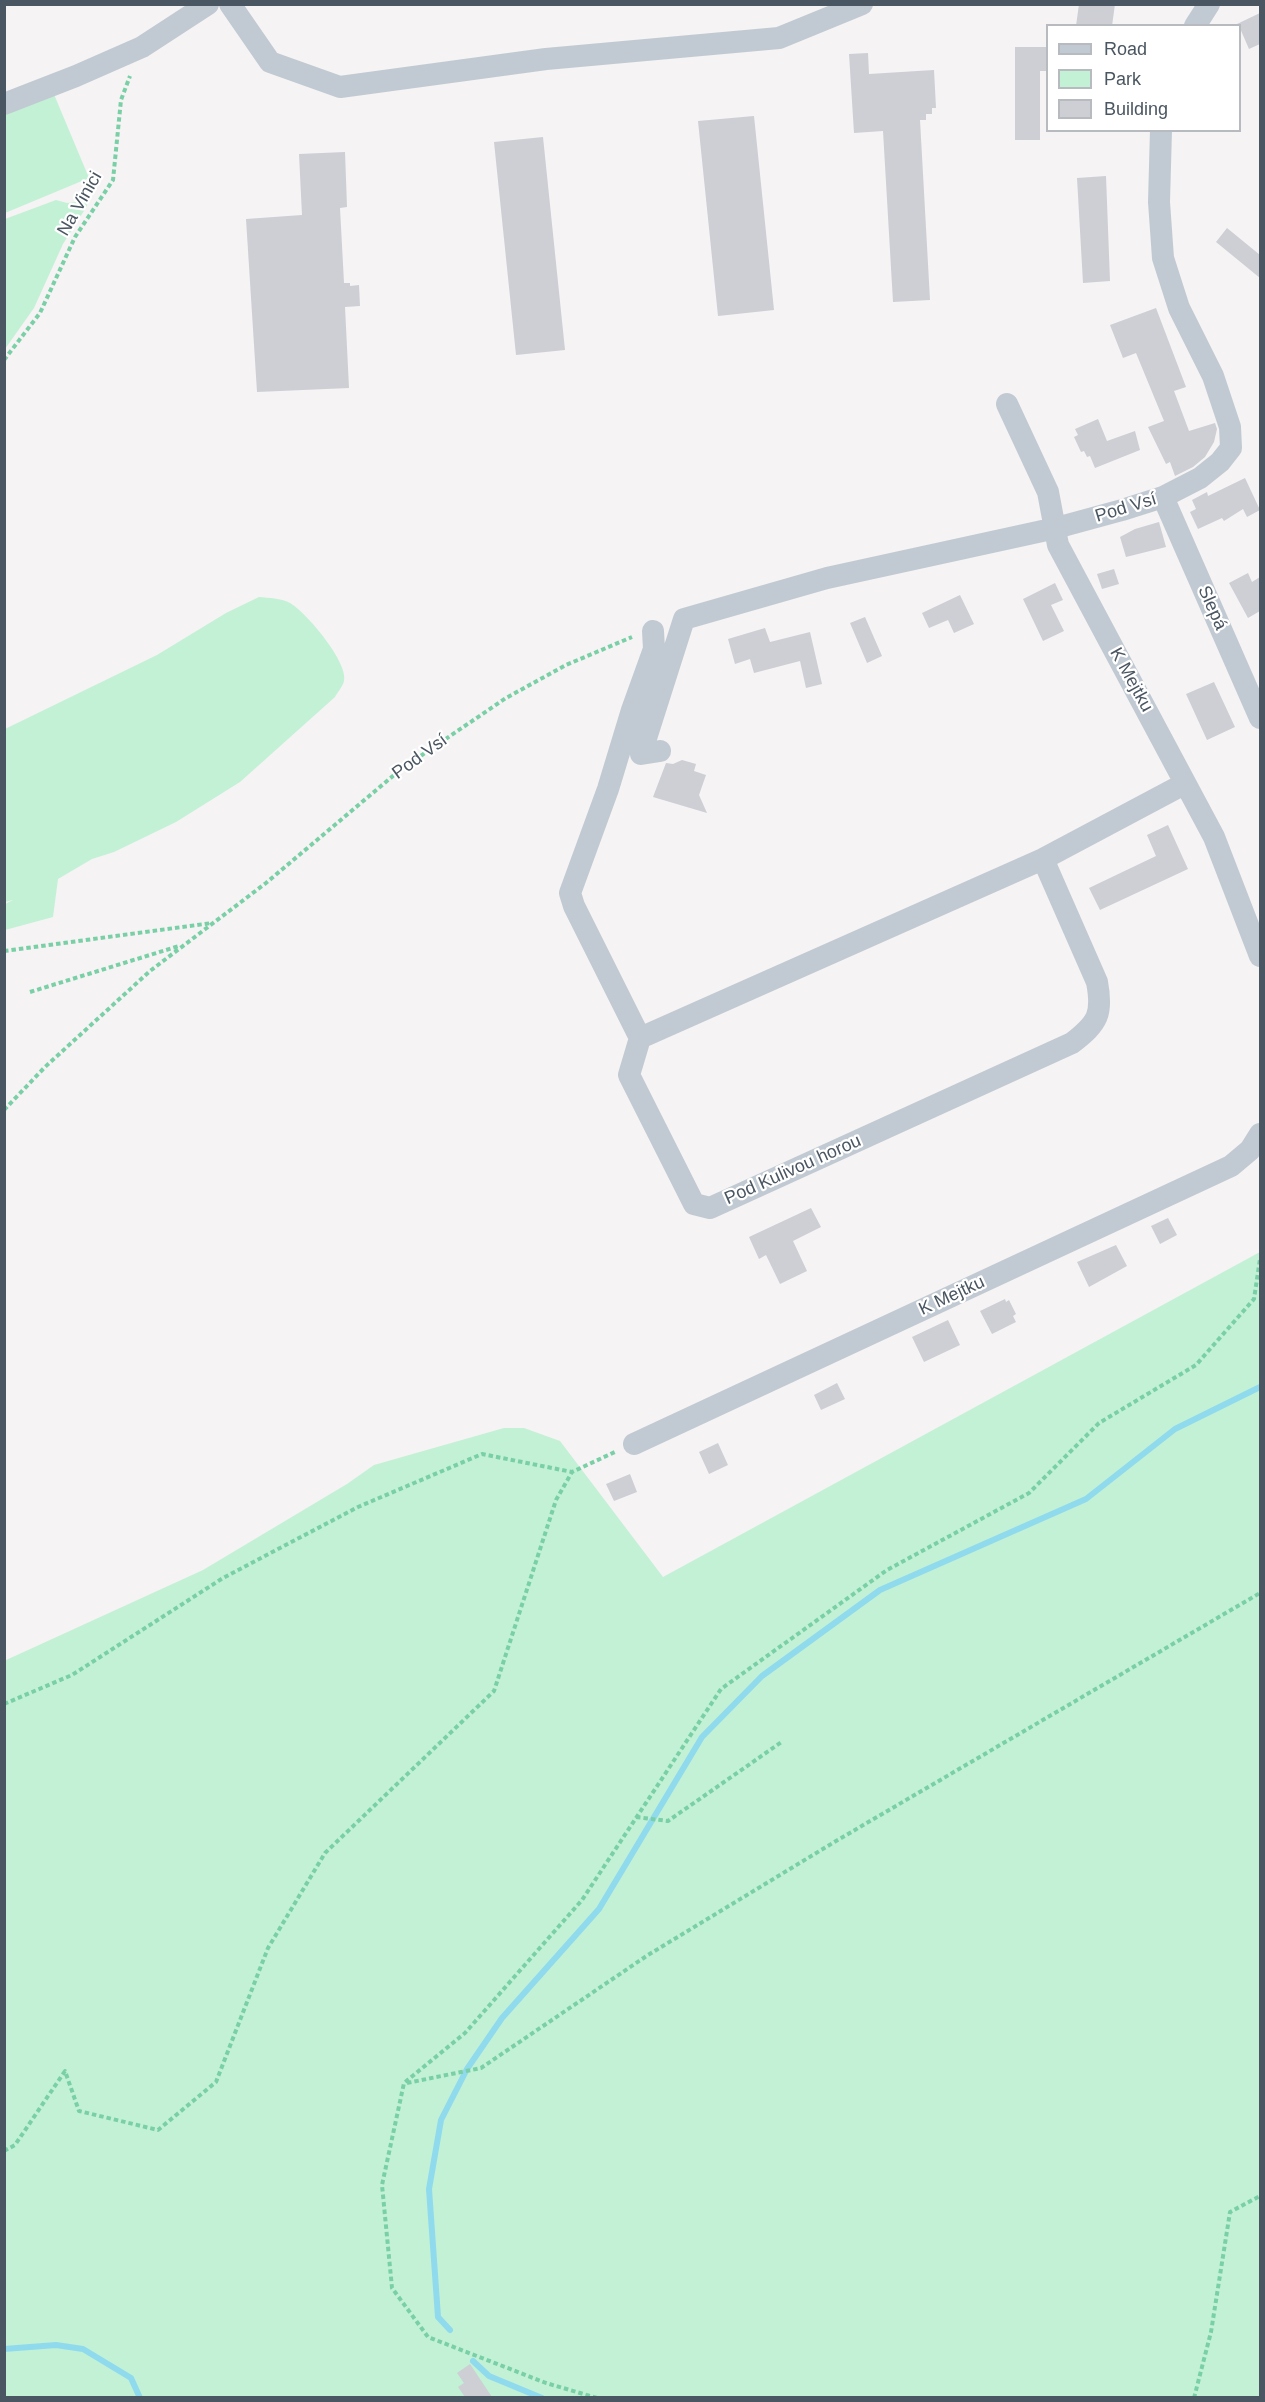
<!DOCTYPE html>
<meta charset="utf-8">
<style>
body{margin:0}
#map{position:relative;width:1265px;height:2402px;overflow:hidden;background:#f5f3f3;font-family:Helvetica,sans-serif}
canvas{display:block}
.frame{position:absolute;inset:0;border:6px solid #4a5661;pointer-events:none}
.legend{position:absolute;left:1046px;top:24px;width:195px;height:108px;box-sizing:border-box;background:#fff;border:2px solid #b7bbc0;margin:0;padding:8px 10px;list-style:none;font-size:18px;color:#4a5661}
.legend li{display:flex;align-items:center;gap:12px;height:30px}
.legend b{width:30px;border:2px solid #b7bbc0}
</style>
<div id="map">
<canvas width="1265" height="2402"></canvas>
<div class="frame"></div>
<ul class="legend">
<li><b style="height:8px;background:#c1cad2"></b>Road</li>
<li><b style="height:16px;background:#c3f1d5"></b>Park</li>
<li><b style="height:16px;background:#cdcfd5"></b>Building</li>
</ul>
</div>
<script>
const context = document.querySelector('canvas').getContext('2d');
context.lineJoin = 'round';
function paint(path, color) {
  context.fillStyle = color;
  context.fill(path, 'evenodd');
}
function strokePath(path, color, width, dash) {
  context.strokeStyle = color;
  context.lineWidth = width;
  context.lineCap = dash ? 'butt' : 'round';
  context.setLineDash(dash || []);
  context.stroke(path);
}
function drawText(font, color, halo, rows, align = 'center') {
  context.font = font + ' Helvetica,sans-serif';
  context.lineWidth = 4.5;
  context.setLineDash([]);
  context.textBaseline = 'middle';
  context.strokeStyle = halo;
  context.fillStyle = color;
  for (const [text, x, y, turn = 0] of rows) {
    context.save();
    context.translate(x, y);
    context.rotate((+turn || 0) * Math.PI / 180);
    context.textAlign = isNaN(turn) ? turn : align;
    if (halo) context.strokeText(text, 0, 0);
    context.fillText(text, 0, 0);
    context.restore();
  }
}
paint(new Path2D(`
 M53,92l36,86 -84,35v-101z
 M56,200l11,3 19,-2 1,5 -24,38 -29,64 -29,41v-130z
 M259,597c10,1 21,1 31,6 16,9 59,60 54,78 -1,5 -7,12 -9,16l-95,85 -64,40 -62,30 -22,7 -34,20 -5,38 -48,13v-26l8,-4 -8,2v-173l152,-74 69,-42z
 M1260,1252v1145h-1255l-1,-736 199,-91 144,-86 27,-19 130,-37h20l36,13 103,136z`), '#c3f1d5');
strokePath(new Path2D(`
 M450,2330l-12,-13 -9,-128 12,-69 26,-51 35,-51 97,-109 103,-172 60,-61 118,-86 206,-91 89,-70 85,-42
 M4,2349l52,-4 27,4 48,29 9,20
 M473,2361l16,15 53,22`), '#90daee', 6);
paint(new Path2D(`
 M1079,4h36l-3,22h-36z
 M1260,13v31l-11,5 -10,-23 -2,-2z
 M1015,47h32v24h-7v69h-25z
 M868,53l1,21 65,-4 2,38h-4v6h-6v6h-6l10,180 -37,2 -10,-171 -29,2 -5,-79z
 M754,116l20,194 -56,6 -20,-195z
 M543,137l22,213 -49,5 -22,-213z
 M345,152l2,55 -7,1 4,75h6v3l9,-1 1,21 -15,1 4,81 -92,4 -11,-173 56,-4 -3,-61z
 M1106,176l4,105 -27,2 -6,-105z
 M1227,228l33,27v23l-44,-36z
 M1156,308l30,79 -12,4 15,40 26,-8 2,6 -3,13 -9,15 -12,10 -18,9 -5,-14 -4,2 -18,-37 16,-6 -28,-68 -13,5 -13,-33z
 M1098,419l9,22 28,-10 5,19 -45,18 -5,-12 -3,1 -3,-6 -3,1 -7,-15 4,-2 -3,-6z
 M1245,478l15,32 -13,7 -4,-8 -19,12 -2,-3 -24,11 -8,-17 6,-3 -4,-9 15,-8 1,4z
 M1159,522l7,25 -40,10 -6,-20 15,-8z
 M1114,569l5,15 -17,5 -5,-15z
 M1248,573l4,9 8,-5v34l-12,7 -19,-35z
 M1055,583l8,17 -12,5 13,26 -21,10 -20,-42z
 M960,595l14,29 -20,9 -6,-13 -19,8 -7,-15z
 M865,617l17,39 -15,7 -17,-40z
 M765,628l5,14 40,-10 12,52 -16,4 -6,-27 -46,12 -4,-14 -15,5 -7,-25z
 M1214,682l21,45 -28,13 -21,-46z
 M682,760l14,4 -2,7 12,4 -7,20 8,18 -54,-16 13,-34 7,1z
 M1168,825l20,44 -88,41 -11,-22 67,-32 -9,-21z
 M811,1208l10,19 -28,14 14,30 -27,13 -14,-29 -7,4 -10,-22z
 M1168,1218l9,17 -17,9 -9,-18z
 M1116,1245l11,21 -38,21 -12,-25z
 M1005,1299l1,3 3,-2 7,14 -3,2 3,6 -24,12 -12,-23z
 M948,1320l12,25 -36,17 -12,-25z
 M837,1383l8,16 -24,11 -7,-15z
 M718,1443l10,22 -19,9 -10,-22z
 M630,1474l7,18 -23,9 -8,-17z
 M470,2364l22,33h-27l-7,-10 6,-4 -7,-10z`), '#cdcfd5');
strokePath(new Path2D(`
 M4,360l36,-47 35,-76 38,-57 8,-80 9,-24
 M4,951l208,-28
 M30,992l149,-46
 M4,1110l41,-43 105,-96 116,-88 134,-113 106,-72 60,-33 66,-28
 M4,1704l68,-29 151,-97 135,-71 124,-53 90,18
 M636,1817l32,4 115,-80
 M407,2083l74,-15 167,-113 188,-114 424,-248
 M4,2151l11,-6 50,-74 14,40 79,19 58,-48 52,-134 57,-95 169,-162 62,-191 16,-28 45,-21
 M597,2398l-51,-15 -118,-46 -36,-49 -10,-103 22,-102 61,-50 117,-133 139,-211 166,-119 142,-77 70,-70 97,-58 58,-66 6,-40
 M1194,2398l17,-66 19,-120 30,-16`), '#7ad0a6', 4, [4.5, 3]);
strokePath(new Path2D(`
 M230,4l40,58 70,25 206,-28 233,-21 83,-34
 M1195,26l14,-22
 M4,104l72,-28 66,-29 66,-43
 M1007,404l41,88 10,53 156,292 46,119
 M1163,497l97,221
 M660,751l-19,3 43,-135 143,-41 229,-50 66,-18 41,-13 37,-19 20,-16 11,-14 -1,-21 -17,-51 -34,-68 -16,-50 -4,-56 2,-72
 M1043,859l54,123c6,32 1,41 -25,61l-362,165 -16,-4 -65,-129 11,-37 403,-179 141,-75
 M640,1038l-66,-132 -4,-13 38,-104 24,-79 22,-61 -1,-18
 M634,1444l597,-278 19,-16 10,-16`), '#c1cad2', 22);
drawText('18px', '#4a5661', '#fff', [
 ["Na Vinici",80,204,-60],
 ["Pod Vsí",1126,508,-17],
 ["Slepá",1212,608,66],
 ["K Mejtku",1131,680,61],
 ["Pod Vsí",420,757,-36],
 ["Pod Kulivou horou",793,1170,-24],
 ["K Mejtku",952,1296,-25]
]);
</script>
